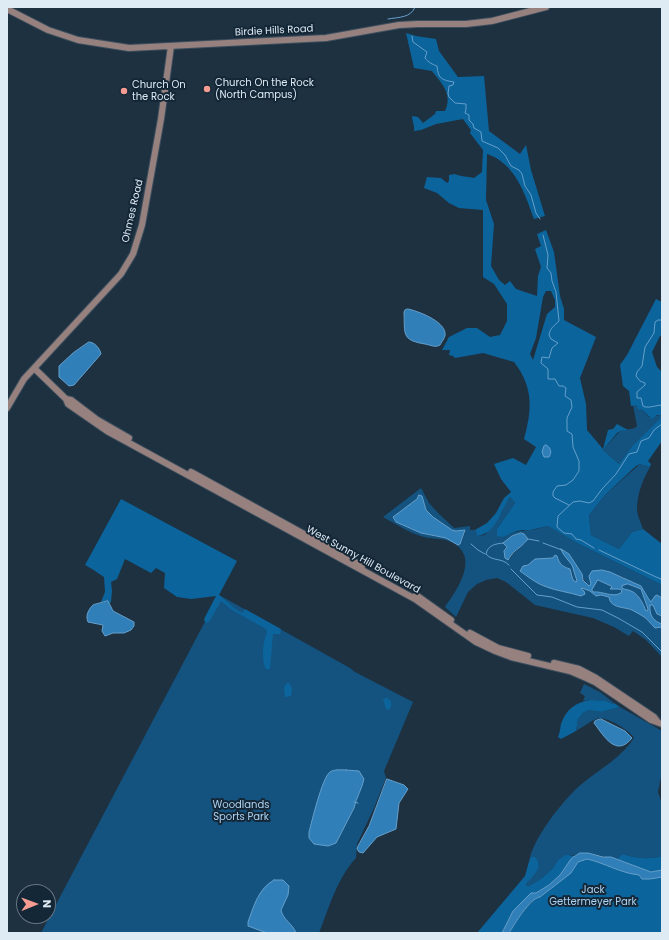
<!DOCTYPE html>
<style>
body{margin:0}
#map{position:relative;width:669px;height:940px;overflow:hidden;background:#1e3141;font-family:Poppins,sans-serif}
canvas{display:block}
.frame{position:absolute;inset:0;border:8px solid #deeaf4;pointer-events:none}
.north{position:absolute;left:16px;top:884px;width:40px;height:40px;box-sizing:border-box;background:#142737;border:1px solid #657583;border-radius:50%;rotate:89deg;font-size:11px;font-weight:700;line-height:16px;text-align:center;color:#deeaf4}
.north::after{content:'';display:block;margin:auto;width:14px;height:18px;background:#f59c92;clip-path:polygon(50% 0,100% 100%,50% 72%,0 100%)}
</style>
<div id="map">
<canvas width="669" height="940"></canvas>
<div class="frame"></div>
<div class="north">N</div>
</div>
<script>
const context = document.querySelector('canvas').getContext('2d');
context.lineJoin = 'round';
function paint(path, color) {
  context.fillStyle = color;
  context.fill(path, 'evenodd');
}
function strokePath(path, color, width, dash) {
  context.strokeStyle = color;
  context.lineWidth = width;
  context.lineCap = dash ? 'butt' : 'round';
  context.setLineDash(dash || []);
  context.stroke(path);
}
function drawText(font, color, halo, rows, align = 'center') {
  context.font = font + ' Poppins,sans-serif';
  context.lineWidth = 4;
  context.setLineDash([]);
  context.textBaseline = 'middle';
  context.strokeStyle = halo;
  context.fillStyle = color;
  for (const [text, x, y, turn = 0] of rows) {
    context.save();
    context.translate(x, y);
    context.rotate((+turn || 0) * Math.PI / 180);
    context.textAlign = isNaN(turn) ? turn : align;
    if (halo) context.strokeText(text, 0, 0);
    context.fillText(text, 0, 0);
    context.restore();
  }
}
paint(new Path2D(`
 M633,405h4l12,12 12,-2v4l-29,27 -13,18 -16,-14 17,-19 15,-3 2,-2z
 M640,464l10,3c-7,12 -13,27 -13,42 0,6 4,14 6,20l-11,3 -13,17 -28,-14 -2,-20 16,-20z
 M421,488l8,15 10,11 15,14 16,-2v4h5l4,6 6,-1 17,-23 3,-9 5,-6 5,6 -18,26 13,5c7,-3 12,-3 19,-4 6,0 13,-3 19,-4l29,17 85,42v13l-5,-3 -6,7 -14,-18 -5,-1 -9,-6 -21,-7 -13,6 2,8 -2,2c-8,-10 -13,-21 -20,-32l8,27 -1,1 -3,-2 -1,-7 -19,-15 -12,1 -11,4 -10,8 23,15 7,2 21,4 10,-3v-1h3l14,8 3,-1 8,2 7,9c10,3 22,5 30,12 4,3 6,7 9,10l7,-1v30l-16,-17 -13,-9 -4,5 -15,-9 -21,-9 -58,-13 -29,-23 -9,-4 -11,2 -9,4 -9,8 -12,25 -11,-10c12,-17 36,-51 6,-65 -8,-4 -19,-3 -27,-5 -15,-4 -28,-13 -41,-20zM417,499c9,12 21,26 35,32 4,1 9,1 13,2l-5,11h-2l-12,-6 -13,-2 -37,-14 -2,-5zM521,533l3,1 4,5c-6,8 -14,12 -18,20l-5,-1 -1,-7 3,-4 -3,-4 8,-7z
 M598,580l18,9h3l3,1 -1,3c-9,5 -18,-1 -28,-1l-1,-2z
 M628,584l13,4 7,22 -2,2 -8,-17 -16,-7v-2z
 M219,595l131,73 5,4 58,30 -29,69 2,7 -12,30 -17,36 -1,14c-19,20 -27,50 -37,75h-278z
 M651,604l2,1 7,11h2v8c-10,-3 -12,-9 -13,-19z
 M584,684l16,8 14,11 -1,1c-10,-3 -19,-5 -30,-3l2,-5 -5,-3z
 M620,707l42,24v41l-4,20 4,12v52c-14,4 -26,2 -40,-2l-5,5 -26,-5 -11,-1 -5,3 -3,-1 -14,5 -5,8 -11,10 -13,8h-3v-2c6,-8 20,-18 8,-28l-4,2c4,-21 36,-62 53,-75 17,-14 39,-26 51,-45 -5,-8 -29,-23 -38,-19 -7,3 -13,8 -20,12l2,-12 5,-6 6,-3 12,2z`), '#14537f');
paint(new Path2D(`
 M406,33l10,3 20,3 3,12 19,26 26,-1 5,55 31,23 6,-9 5,25 14,46 -11,3c-9,-25 -19,-56 -47,-65l-1,46 8,24 -3,42 8,14 6,5 5,-4 6,8 21,7 1,-20 3,-9 -6,-18 6,-3 -4,-12 9,-4 8,22 6,44 4,13v11l32,17 -16,41 6,26 1,26 16,19 5,-19 5,-1 4,-5 11,6 -8,1 -3,2 -14,17 16,14 13,-18 28,-27 1,-4h-4l-5,4 -11,-10h-3l-1,-4 -6,1 -2,-15 -6,-5 -3,-21 7,-10 29,-56 6,3v33l-2,1 -8,16 5,15 5,5v69l-14,20 3,3 -1,3 -10,-3 -4,2 -31,29 -16,20 2,20 28,14 13,-17 11,-3 19,15v41l-85,-42 -29,-17 -18,4h-7l-6,1 -15,6 -5,-1v-7l18,-26 -5,-6c-10,13 -12,35 -32,39l-3,-6 12,-7 9,-10 8,-15 7,-6 -10,-13 -7,-15 19,-6 13,7 10,-18 -12,-8c8,-29 10,-51 -10,-77l-31,-9 -28,5 -2,-2 -4,-1 1,-5h-8l7,-13 18,-9h10l13,9 10,-2 7,-14v-17l-13,-20 -11,-7v-67l-24,-2 -10,-5 -12,-10 -13,-5 3,-11 14,1 6,5 2,-2v-6l6,-1c6,3 12,2 19,4l8,-6 1,-22 -13,-17 1,-3 -8,-11 -27,5 -15,6 -7,1c1,-6 -2,-10 -2,-15l6,1 5,6 12,-9 1,-3h9c8,-17 -3,-27 -13,-40l-18,-3zM546,291h5l4,9v7l-8,7 -14,46 -3,-6 6,-16 7,-41z
 M121,499l116,62 -18,34 15,13 8,5 3,-4 36,20 -1,5h-7l-3,35h-4c-5,-7 -3,-30 1,-36l-1,-4 -34,-19 -11,-9 -12,21 -3,1 -2,-3 1,-3 11,-21 -25,3 -14,-2 -13,-9 1,-15 -9,-5 -5,5 -26,-14 -8,20 -6,3 1,9 -1,11 -1,1 -2,-2 -7,1 4,-10 -1,-15 -12,-8 -7,-4z
 M287,683h2l3,5 -1,8 -6,1 -1,-10z
 M387,698l4,3v5l-2,4 -3,-1 -3,-10z
 M591,700l14,1 8,3 1,-1 6,4 -19,5 -12,-2 -6,3 -5,6 -2,12 -15,8 -3,-2c2,-4 2,-9 3,-13 5,-15 15,-22 30,-24z
 M622,854c14,4 26,6 40,2v14l-11,2 -34,-13z
 M566,855l9,1 -10,11 -5,8 -11,10 -13,8h-5l-18,18 -11,22h-25l48,-57 5,-18 4,-2c12,10 -1,20 -8,28v2h3l13,-8 11,-10 5,-8z
 M587,859c18,4 34,14 52,16l3,4 20,-2v56h-153c5,-8 22,-35 31,-36l31,-24 7,-11z`), '#0c649c');
const water = new Path2D(`
 M408,309c10,2 36,12 37,24 1,4 -3,8 -5,12 -5,3 -9,0 -15,-1 -24,-4 -20,-10 -21,-32l1,-2z
 M89,342c6,0 11,7 12,12l-27,31 -5,1 -10,-9v-11l14,-13z
 M546,445c4,2 6,6 4,10l-1,2h-5l-2,-5 2,-6z
 M419,495l3,1 4,14 7,7 19,13 4,1 9,-1 -5,14 -2,1 -12,-7 -25,-5 -25,-11 -3,-5 24,-18z
 M521,533l3,1 4,5c-5,6 -8,8 -13,12 -3,3 -5,6 -7,9l-3,-2 -1,-7 3,-4 -4,-4 9,-7z
 M561,549l8,5 13,20 1,6 6,6 2,-2 -2,-8 3,-5 10,-1 8,2 31,14 7,12 3,4 4,-6 2,-1 5,3v18l-5,-2 -4,-9h-3c-1,10 3,16 12,19v3l-7,1c-5,-5 -8,-10 -14,-13 -4,-2 -8,-5 -12,-6 -8,-2 -19,-2 -20,-12l-8,-2 -5,1 -6,-5 -8,-3 -1,1 3,2 1,3 -4,2c-12,-4 -25,-5 -37,-10 -8,-3 -17,-10 -24,-15l3,-5 5,-1 7,-6 18,-1 2,-3 2,1c2,8 6,11 13,13l3,11 3,2 1,-1 -5,-16 -8,-10zM598,580l13,6 1,1 -2,2h9l3,1 -1,3c-9,5 -18,-2 -28,-1l-1,-2zM628,584l13,5 7,20 -1,2h-1c-3,-7 -7,-17 -15,-20 -4,-2 -6,-1 -9,-3v-2z
 M108,601l5,10 21,11v4l-3,4 -7,3h-11l-8,3 -3,-5 1,-6 -15,-3c-3,-7 1,-13 5,-17z
 M601,719l24,12 7,7c-16,20 -28,-2 -38,-15l1,-2z
 M346,770l13,1 5,8c-2,10 -8,19 -10,29l-18,35 -8,3 -14,-2 -5,-6v-6c3,-11 13,-54 21,-60 4,-3 12,-2 16,-2z
 M387,779l17,6 4,4 -9,14 -3,26 -19,8 -14,16 -4,-1 -2,-3 1,-3 11,-20z
 M580,853h8l15,4h8l40,15 11,-2v7l-12,2h-8l-3,-4c-19,-2 -34,-12 -52,-16l-9,3 -7,11 -31,24c-10,1 -26,28 -31,36h-7l11,-22 18,-18h5l13,-8 11,-10 11,-16z
 M274,880h9l6,6 -1,9 -7,15c2,10 12,14 15,23h-29l-19,-7v-4c6,-16 10,-33 26,-42z`);
paint(water, '#317fb9');
strokePath(water, '#659fcb', 1);
strokePath(new Path2D(`
 M388,19c11,-2 23,-1 27,-12
 M412,36l1,6 14,10 -2,6c4,5 7,6 12,8 1,13 5,14 17,16l-1,3 -4,1 -1,8 1,3 6,6 11,1v5l-1,4 4,2v5l4,4 1,4 7,4 1,9 16,7 7,7 6,11 8,4 3,4 3,12 6,9 5,18 4,6
 M543,235l5,20 -1,13 4,5 1,8 4,11 3,29c-5,5 -9,7 -10,14l2,4 7,4 -6,5 -3,10 -7,-1 -1,6 7,6v10h7l4,7h4l3,2 -1,8 6,4 1,7 -5,11v13l5,3 1,13 6,14v10l-6,9 -7,5 -9,1 -4,6v4l2,2 14,7
 M662,320h-4l-3,2 -1,11 -9,14 -3,19 -5,6 -1,4 4,5 5,2v2l-8,7v6h4l2,8 2,1c6,1 11,-2 17,-2
 M528,539l11,2
 M503,543c-8,1 -15,2 -17,11 7,8 15,3 23,11
 M543,543l19,7
 M471,544l7,6 7,4
 M594,548l-13,-8 -5,-1 -4,-5 -8,-1 -7,-6 1,-11 15,-14 7,-1 9,2 4,-2 9,-12 14,-15 13,-20 8,-2 4,-11 8,-3 5,-8 8,-6
 M599,550l57,27 5,2 1,3
 M511,569l26,26 15,2 25,10 25,3 16,8 24,14 20,20
 M354,802l4,1`), '#659fcb', 1);
const secondary = new Path2D(`
 M7,9l41,21 30,10 51,8 177,-9 20,-1 73,-13 19,-1h48l26,-3 54,-14
 M34,368l32,31 2,5 39,27 308,168 61,43 19,9 16,6 59,14 14,6 11,5 56,38 11,4
 M66,399l5,1 25,19 33,19
 M7,408l17,-29 97,-105 12,-20 9,-29 19,-106 10,-73
 M191,472l171,94
 M416,595l35,25
 M470,633l28,15 30,8
 M554,663l25,6 17,9 58,39 3,4`);
strokePath(secondary, '#3d4f5e', 8);
strokePath(secondary, '#96817f', 6);
for (const [x, y, r, color] of [
 [207,89,4,"#f59c92"],
 [124,91,4,"#f59c92"]
]) {
  const dot = new Path2D();
  dot.arc(x, y, r, 0, 2 * Math.PI);
  context.fillStyle = color;
  context.fill(dot);
  strokePath(dot, '#142737', 1.5);
}
drawText('10px', '#deeaf4', '#142737', [
 ["Birdie Hills Road",274,31,-3],
 ["Ohmes Road",133,211,-77],
 ["West Sunny Hill Boulevard",363,560,29]
]);
drawText('10px', '#deeaf4', '#142737', [
 ["Church On the Rock",215,83],
 ["(North Campus)",215,95],
 ["Church On",132,85],
 ["the Rock",132,97]
], 'left');
drawText('10px', '#aed3f2', '#142737', [
 ["Woodlands",241,805],
 ["Sports Park",241,817],
 ["Jack",593,890],
 ["Gettermeyer Park",593,902]
]);
</script>
